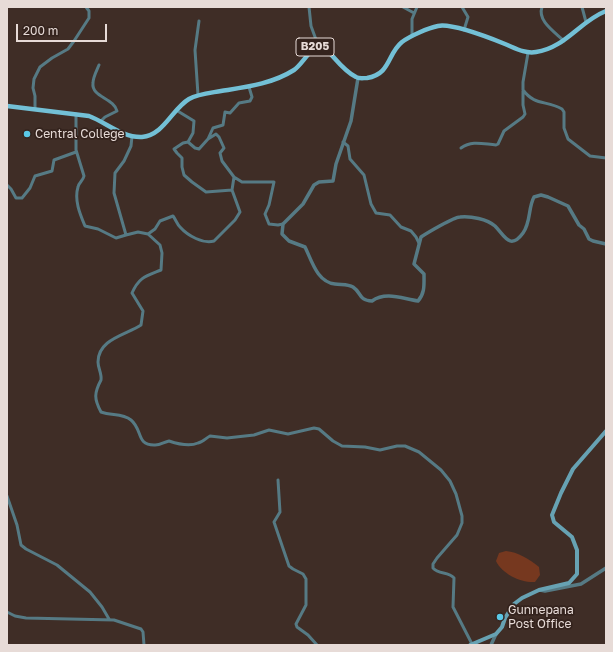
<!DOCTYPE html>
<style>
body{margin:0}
#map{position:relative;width:613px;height:652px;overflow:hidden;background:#3f2d26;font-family:"Golos Text",sans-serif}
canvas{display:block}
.frame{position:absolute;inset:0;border:8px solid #e7dbd7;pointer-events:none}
.scale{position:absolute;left:16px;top:24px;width:91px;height:18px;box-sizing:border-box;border:2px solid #e7dbd7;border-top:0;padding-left:5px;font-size:12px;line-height:14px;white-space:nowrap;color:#e7dbd7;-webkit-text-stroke:3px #34231d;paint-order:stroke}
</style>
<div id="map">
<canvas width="613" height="652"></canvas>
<div class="frame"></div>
<div class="scale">200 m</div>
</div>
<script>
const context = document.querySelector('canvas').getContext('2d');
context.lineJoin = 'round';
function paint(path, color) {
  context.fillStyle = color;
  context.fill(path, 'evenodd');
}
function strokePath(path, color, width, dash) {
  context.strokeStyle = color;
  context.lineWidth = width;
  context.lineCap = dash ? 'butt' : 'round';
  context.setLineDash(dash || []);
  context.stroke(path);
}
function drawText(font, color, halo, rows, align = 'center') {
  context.font = font + ' "Golos Text",sans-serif';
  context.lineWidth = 3.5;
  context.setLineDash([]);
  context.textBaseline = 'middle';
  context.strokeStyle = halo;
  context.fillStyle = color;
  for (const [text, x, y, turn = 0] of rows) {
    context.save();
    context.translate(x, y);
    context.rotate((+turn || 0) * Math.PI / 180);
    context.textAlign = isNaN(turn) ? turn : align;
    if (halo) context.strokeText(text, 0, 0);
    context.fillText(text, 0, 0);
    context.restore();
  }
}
paint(new Path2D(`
 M506,551c12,1 23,8 33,16l1,8 -5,7c-14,1 -33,-8 -39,-21l3,-8z`), '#76381f');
strokePath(new Path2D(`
 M309,7l2,19 7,19
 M403,7l11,6
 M462,7l6,10 -4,13
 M542,7c-5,14 13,25 22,34
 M582,7l4,15
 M412,36v-17l5,-12
 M99,65c-2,5 -6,12 -6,18 -2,14 21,15 24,28l-12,6 -4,4
 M523,90c12,16 23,10 39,19l2,3v16l4,11 22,17 16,2
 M198,95l-3,-45 4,-29
 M35,109v-13l-2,-8 1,-9 6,-12 12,-9 16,-9 6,-8 15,-23v-7l-3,-4
 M176,110l18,11 -1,12 -5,9
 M76,114v36l8,26c-1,5 -5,6 -6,11 -4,13 2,27 7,39l13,3 18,9 10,-3
 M132,136l-1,10 -7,15 -9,12 -1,20 12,42 12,-3 10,2 12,11 2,8 -1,17c-15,6 -22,7 -29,23l11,18 -2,14c-15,10 -43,14 -43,37 0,6 4,12 3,18 -7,13 -7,19 0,32 11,4 21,1 30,8 12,10 5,25 23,25 5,1 10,-3 15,-4 9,3 20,6 29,2 5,-1 8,-5 12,-7l17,2 27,-3 15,-5 19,4 26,-6 5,1 14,12 9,5 23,1 15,3 17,-4h8l14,6 22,18 9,11 6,13 6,22v7l-5,12 -20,23 -4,6v4c6,7 15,3 21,10l-1,29 19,37
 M208,139l8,-5 3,3 5,11 -4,5 2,8 12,16 -2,13
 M343,142l5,4 2,13 14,16 7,29 5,9 14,2 11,12 10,4 5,6 3,6
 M461,148c11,-8 22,-4 35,-3l2,-1 6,-13 19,-14 2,-3 -2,-9v-23l5,-29
 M234,177l8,5h32l-5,23 -4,9 4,10 9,1 5,-1
 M7,185l4,4 5,9h6l8,-10 5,-12 17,-5 2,-11 22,-8
 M148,234l7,-5 5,-8 13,-5c3,4 4,8 7,11 8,9 23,17 34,14l21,-21 5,-8 -8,-22 -26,2 -14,-10 -8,-7 -2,-8v-9l-5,-5 -3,-4 9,-6 5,-1 7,6 4,1 9,-10 5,-11 10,-3 2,-13 5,1 9,-10 11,-2 2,-4 -3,-10
 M278,480l2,32 -6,10 15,44 4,3 10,5 3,5v26l-10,19 1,3 11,8 9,10
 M7,496l10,29 4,20 5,4 31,16 33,27 12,15 7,12
 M7,612l8,4 11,2 88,2 27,9 2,3 1,13`), '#567a84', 3);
strokePath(new Path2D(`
 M358,78l-7,43 -15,43 -3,17 -14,1 -5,3 -11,19 -20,20 -1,10 7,7 16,6c7,14 12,35 30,37 6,1 13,0 18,3 9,6 5,13 19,14 14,-10 31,-2 46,0 7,-8 6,-16 6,-27l-10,-10 7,-27c6,-4 33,-20 39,-20 11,-1 27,2 35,9 9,9 15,25 28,7 8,-11 5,-25 11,-36l7,-2 7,2 20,9 11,19 5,4 5,10 4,2 13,3
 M540,590l5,1 36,-7 25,-16
 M491,645l5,-11`), '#567a84', 3.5);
strokePath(new Path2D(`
 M470,645l26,-11 6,-7 3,-9 9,-14 8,-6 17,-8 30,-7 8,-9v-24l-5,-13 -18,-15 -2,-7 9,-22 12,-24 33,-38`), '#67a2b3', 4);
strokePath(new Path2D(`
 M7,106l82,10c18,7 34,22 53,21 22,-2 30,-28 47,-38 9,-5 21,-6 32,-8 25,-4 51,-7 73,-21 9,-6 18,-26 29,-24 11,10 19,24 33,31 3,2 7,1 11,1 24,-4 20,-24 35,-36 8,-6 26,-14 36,-16 14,-3 52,12 67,18 10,4 20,10 31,8 29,-4 44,-31 70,-41`), '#73c0d6', 4.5);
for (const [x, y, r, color] of [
 [27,134,4,"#5ac8e6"],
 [500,617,4,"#5ac8e6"]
]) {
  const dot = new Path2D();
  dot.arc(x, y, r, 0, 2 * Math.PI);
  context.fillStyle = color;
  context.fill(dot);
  strokePath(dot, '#34231d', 1.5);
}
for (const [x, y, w] of [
 [315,47,38]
]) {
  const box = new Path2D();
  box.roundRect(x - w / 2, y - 9, w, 18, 3);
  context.fillStyle = '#34231d';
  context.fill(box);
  strokePath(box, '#e7dbd7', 1);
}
drawText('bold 11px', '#e7dbd7', null, [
 ["B205",315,47]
]);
drawText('12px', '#e7dbd7', '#34231d', [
 ["Central College",35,134],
 ["Gunnepana",508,610],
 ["Post Office",508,624]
], 'left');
</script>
